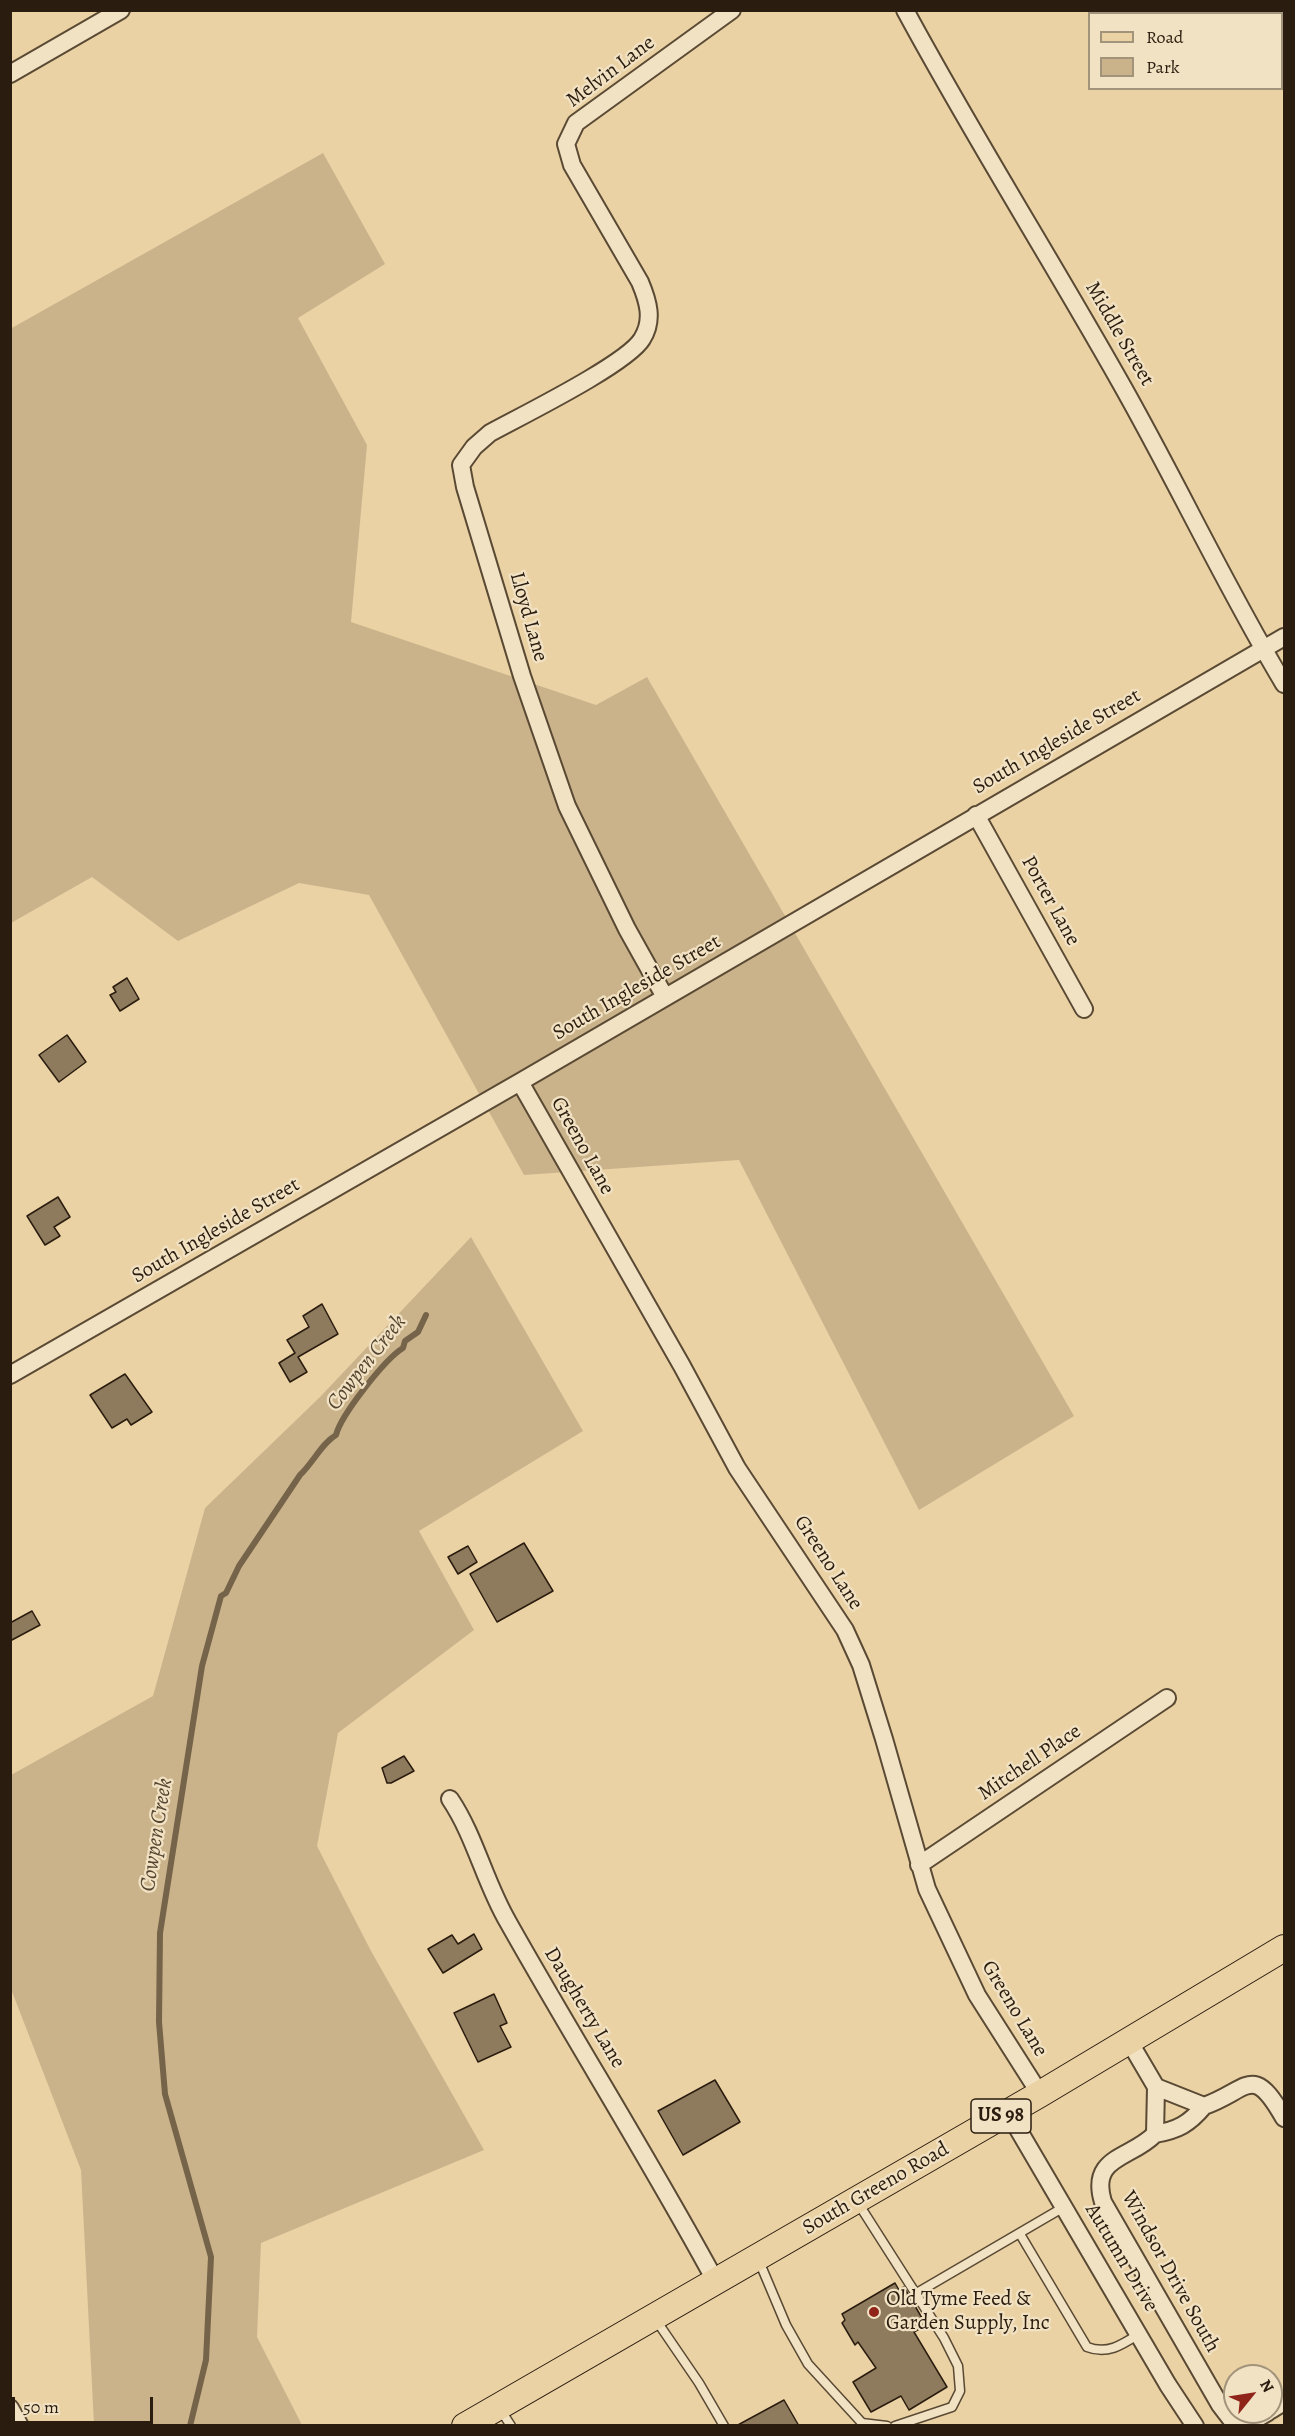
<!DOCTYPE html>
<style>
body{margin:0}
#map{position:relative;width:1295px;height:2436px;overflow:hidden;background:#ebd2a5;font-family:Alegreya,serif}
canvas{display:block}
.frame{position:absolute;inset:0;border:12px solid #2a1c0e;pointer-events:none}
.legend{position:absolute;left:1088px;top:12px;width:195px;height:78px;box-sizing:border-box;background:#f2e2c4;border:2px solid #a2937b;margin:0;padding:8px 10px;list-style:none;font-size:18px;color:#2a1c0e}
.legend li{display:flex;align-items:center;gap:12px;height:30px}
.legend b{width:30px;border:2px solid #a2937b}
.north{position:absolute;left:1223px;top:2364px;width:60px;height:60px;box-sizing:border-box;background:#f2e2c4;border:2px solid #a2937b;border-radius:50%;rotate:60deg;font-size:16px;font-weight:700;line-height:24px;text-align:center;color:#2a1c0e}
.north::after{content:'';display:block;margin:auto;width:21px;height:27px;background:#8f2418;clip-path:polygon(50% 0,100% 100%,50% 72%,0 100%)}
.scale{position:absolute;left:12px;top:2397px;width:141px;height:27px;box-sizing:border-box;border:3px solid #2a1c0e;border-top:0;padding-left:8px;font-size:18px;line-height:21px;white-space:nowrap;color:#2a1c0e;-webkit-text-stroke:4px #f2e2c4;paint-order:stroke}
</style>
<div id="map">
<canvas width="1295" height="2436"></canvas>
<div class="frame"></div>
<ul class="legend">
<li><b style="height:8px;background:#ebd2a5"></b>Road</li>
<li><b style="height:16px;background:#cab38b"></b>Park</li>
</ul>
<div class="north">N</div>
<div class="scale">50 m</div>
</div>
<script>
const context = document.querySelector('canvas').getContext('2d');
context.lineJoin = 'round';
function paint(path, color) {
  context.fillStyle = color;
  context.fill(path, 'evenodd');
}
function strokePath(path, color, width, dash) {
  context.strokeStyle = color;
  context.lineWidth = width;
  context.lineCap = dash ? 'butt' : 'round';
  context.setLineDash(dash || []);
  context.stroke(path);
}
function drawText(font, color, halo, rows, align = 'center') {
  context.font = font + ' Alegreya,serif';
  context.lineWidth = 4.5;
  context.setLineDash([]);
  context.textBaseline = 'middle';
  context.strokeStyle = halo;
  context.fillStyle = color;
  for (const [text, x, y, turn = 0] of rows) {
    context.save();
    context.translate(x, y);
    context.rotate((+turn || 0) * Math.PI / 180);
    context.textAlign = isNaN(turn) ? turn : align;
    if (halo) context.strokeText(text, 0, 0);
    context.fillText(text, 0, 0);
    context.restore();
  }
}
paint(new Path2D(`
 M323,153l62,111 -87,54 69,127 -16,177 245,83 51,-28 427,739 -155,94 -180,-350 -215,15 -155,-280 -70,-12 -121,58 -86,-64 -81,46 -1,-594z
 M471,1237l112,194 -164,100 55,99 -136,103 -21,113 54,105 113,199 -223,93 -4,94 45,88h-208l-13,-255 -70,-181v-214l142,-79 52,-188 115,-111z`), '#cab38b');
strokePath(new Path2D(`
 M190,2426l16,-66 5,-103 -46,-163 -6,-72 1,-89 42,-267 19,-70 5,-3 13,-27 61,-91c13,-12 22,-32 36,-40 5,-20 49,-76 67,-87l2,-7 13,-9 8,-17`), '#76644a', 6);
const building = new Path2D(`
 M127,978l12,21 -19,12 -10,-16 6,-3 -3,-5z
 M67,1035l19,27 -27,20 -20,-27z
 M58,1197l12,20 -16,10 6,9 -15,9 -18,-29z
 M322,1304l16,30 -40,23 9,15 -17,10 -11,-19 16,-10 -8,-13 22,-13 -6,-11z
 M125,1374l27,38 -21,13 -4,-6 -15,9 -22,-33z
 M524,1543l29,48 -56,31 -27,-48z
 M468,1546l9,16 -19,12 -10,-17z
 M32,1611l8,14 -30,16v-18z
 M404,1756l10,15 -23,12h-4l-5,-15z
 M474,1934l8,15 -39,24 -15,-24 24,-14 6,9z
 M494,1994l13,29 -7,3 11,21 -33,15 -24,-49z
 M715,2080l25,42 -57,33 -25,-44z
 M895,2283l4,7 5,-3 22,38 -12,7 33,55 -38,23 -8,-14 -30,16 -18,-30 23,-14 -18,-26 -3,3 -13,-22 3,-3 -3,-6z
 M784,2400l15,26h-63z`);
paint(building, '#8e7b5d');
strokePath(building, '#2a1c0e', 1.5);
const service = new Path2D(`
 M858,2203l86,135 14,28 2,25 -8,16 -57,19
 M1020,2234l67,113c20,8 35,-2 52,-13
 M759,2261l27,64 22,39 54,59 25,3
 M915,2294l149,-87
 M656,2320l43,63 25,43
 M500,2409l11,17`);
const minor = new Path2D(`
 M905,10c68,126 144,246 214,370 57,100 106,206 165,304
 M10,74l111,-64
 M976,815l108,194
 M665,997l-38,-68 -60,-123 -45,-130 -57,-189 -4,-22 13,-18 16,-14c31,-17 137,-69 152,-94 12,-19 6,-38 -2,-57l-68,-117 -6,-21 10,-21 156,-113
 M520,1082l162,284 55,102 108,162 16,35 23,74 43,150 50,106 63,99
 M10,1375l510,-293 764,-445
 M450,1799c25,37 35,84 58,123 68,121 142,238 208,360
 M919,1865l248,-167
 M1129,2041l27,46 48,19c45,-16 48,-44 80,12
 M1156,2087l-1,47c-24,25 -66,22 -52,68l117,203 16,21
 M1008,2112l160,273 27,41
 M1155,2134c23,-4 34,-10 49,-28
 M10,2408l10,18
 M1271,2410l13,-8
 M1244,2426l24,-14`);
const primary = new Path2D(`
 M465,2426l575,-332 244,-146`);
strokePath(service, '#5a4a34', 11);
strokePath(minor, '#5a4a34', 20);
strokePath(primary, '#2a1c0e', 28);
strokePath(service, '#f2e2c4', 8);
strokePath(minor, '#f2e2c4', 16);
strokePath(primary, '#ebd2a5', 26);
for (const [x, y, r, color] of [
 [874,2312,6,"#8f2418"]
]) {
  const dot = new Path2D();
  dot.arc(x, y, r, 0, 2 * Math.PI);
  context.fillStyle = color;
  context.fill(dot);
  strokePath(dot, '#f2e2c4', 2);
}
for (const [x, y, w] of [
 [1001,2116,60]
]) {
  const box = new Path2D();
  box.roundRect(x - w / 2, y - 17, w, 34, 4.5);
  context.fillStyle = '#f2e2c4';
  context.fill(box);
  strokePath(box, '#2a1c0e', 1.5);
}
drawText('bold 20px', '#2a1c0e', null, [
 ["US 98",1001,2116]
]);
drawText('21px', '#2a1c0e', '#f2e2c4', [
 ["Melvin Lane",611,72,-37],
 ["Middle Street",1119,334,60],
 ["Lloyd Lane",528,617,74],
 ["South Ingleside Street",1057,742,-30],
 ["Porter Lane",1050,901,61],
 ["South Ingleside Street",637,988,-30],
 ["Greeno Lane",582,1146,61],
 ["South Ingleside Street",216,1231,-30],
 ["Greeno Lane",828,1563,57],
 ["Mitchell Place",1030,1763,-34],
 ["Daugherty Lane",584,2008,59],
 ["Greeno Lane",1014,2009,59],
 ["South Greeno Road",876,2189,-30],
 ["Autumn Drive",1121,2258,59],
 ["Windsor Drive South",1170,2272,61]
]);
drawText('21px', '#2a1c0e', '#f2e2c4', [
 ["Old Tyme Feed &",886,2300],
 ["Garden Supply, Inc",886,2324]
], 'left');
drawText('italic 22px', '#564631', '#f2e2c4', [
 ["Cowpen Creek",367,1363,-52],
 ["Cowpen Creek",157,1835,-81]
]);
</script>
